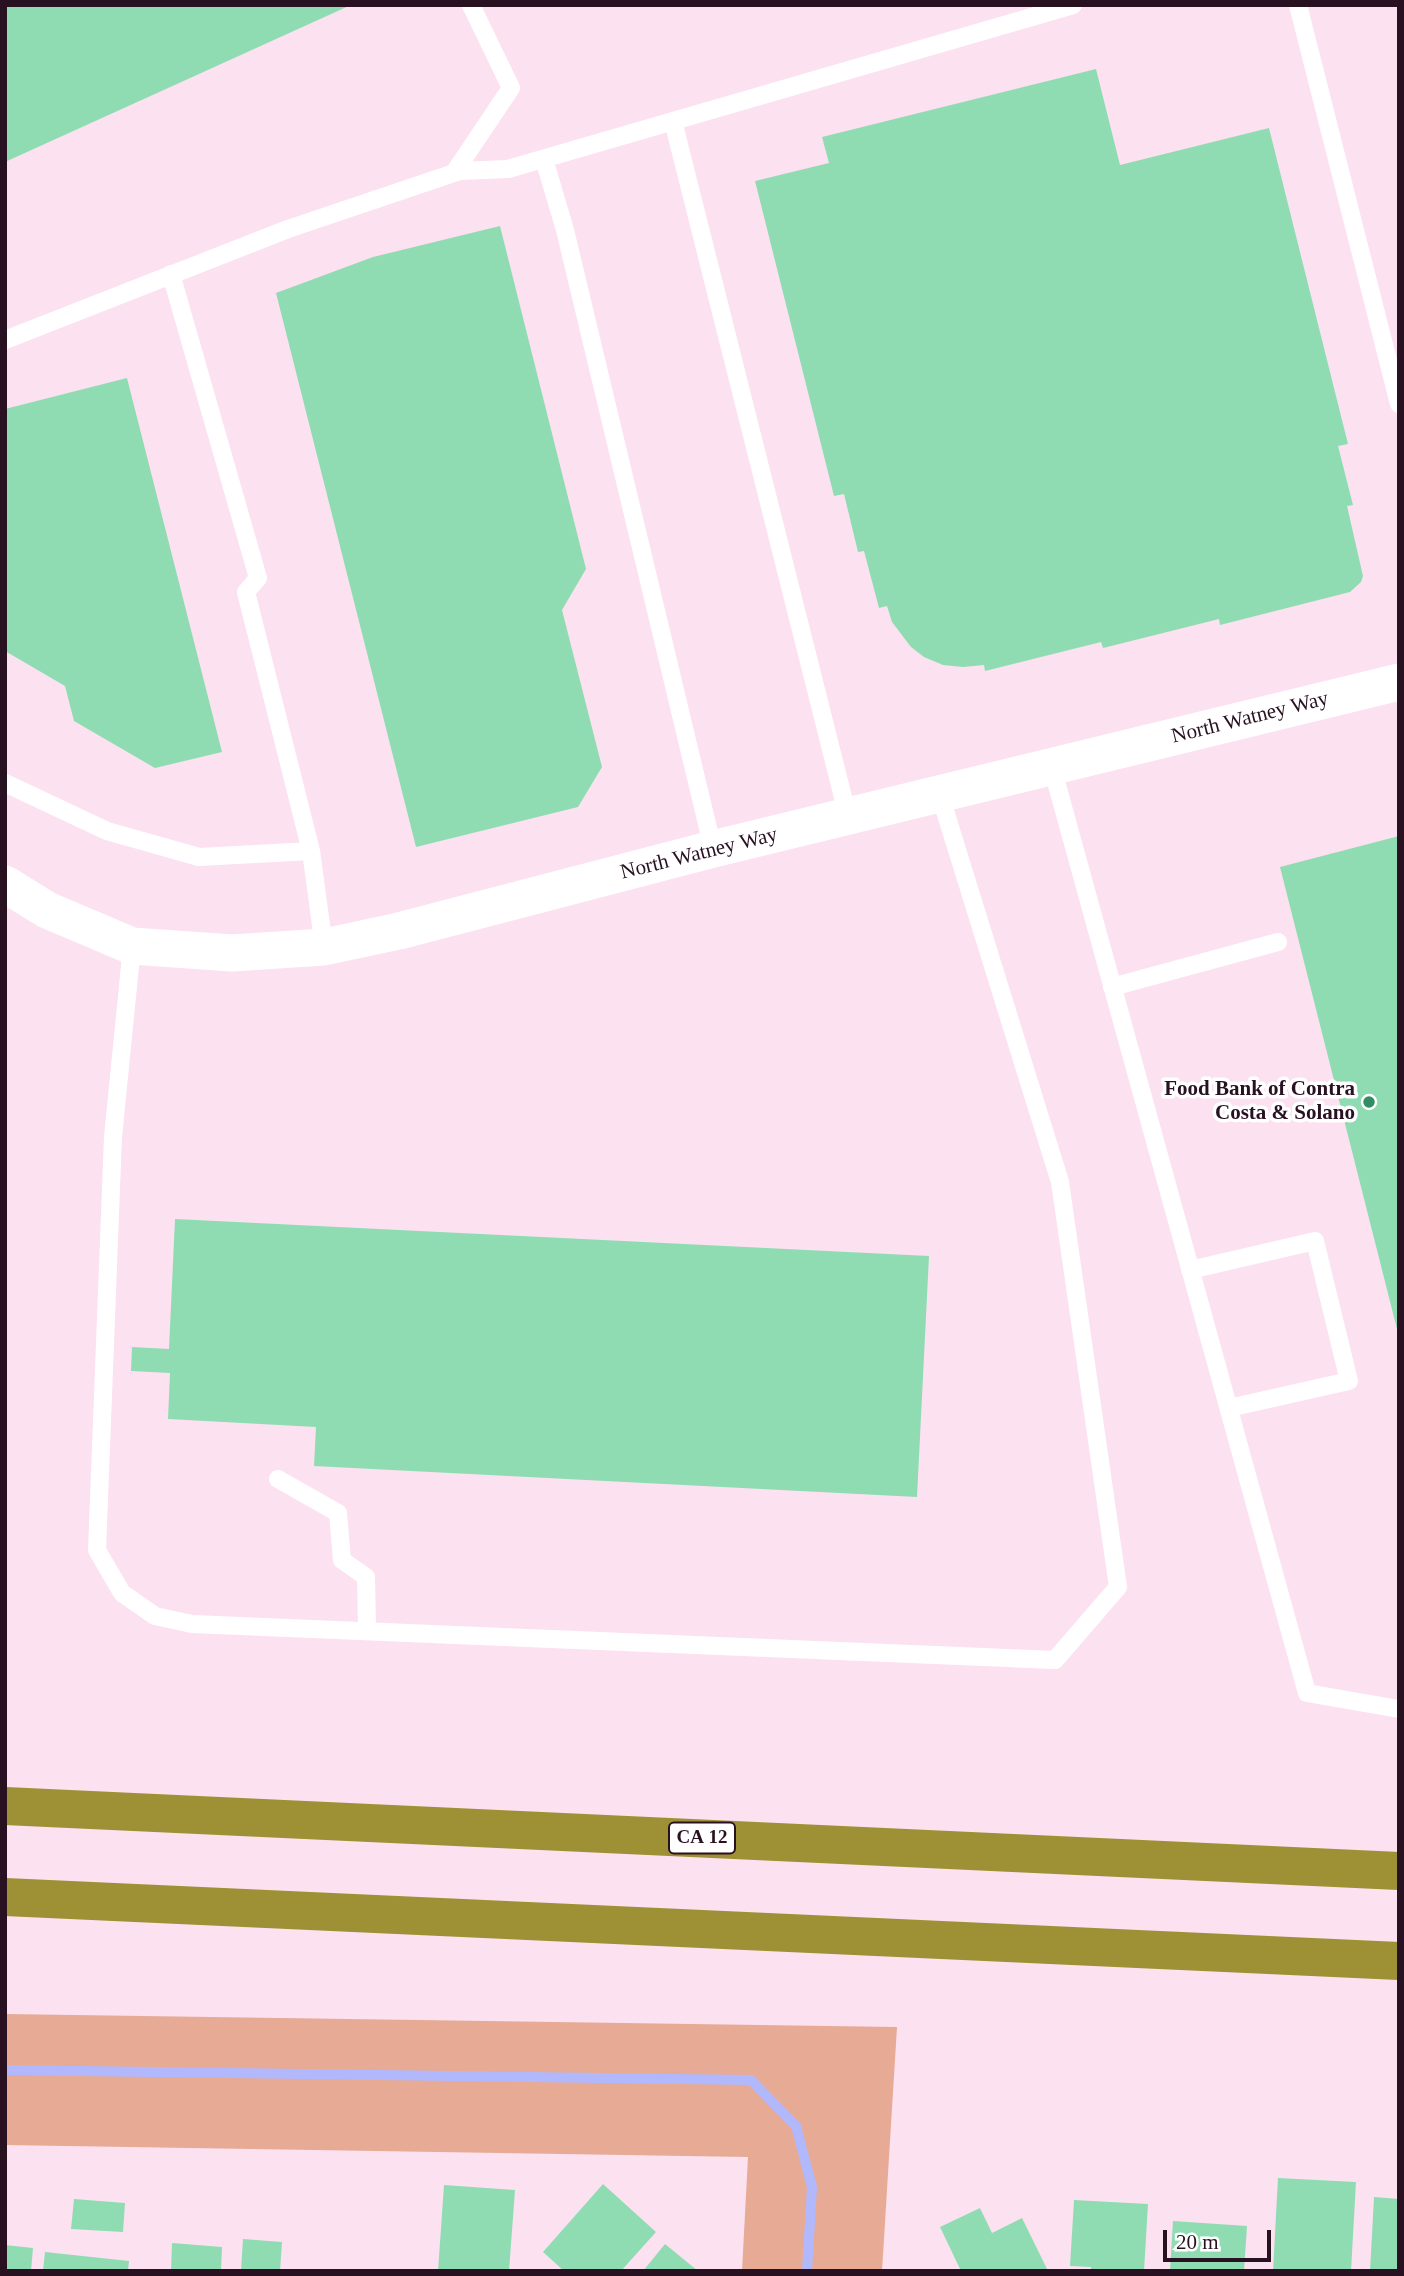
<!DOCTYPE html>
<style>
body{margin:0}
#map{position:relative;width:1404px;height:2276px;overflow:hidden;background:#fce1f1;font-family:Georgia,serif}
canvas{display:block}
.frame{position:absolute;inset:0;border:7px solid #281121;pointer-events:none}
.scale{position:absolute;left:1163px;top:2230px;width:108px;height:32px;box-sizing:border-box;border:4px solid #281121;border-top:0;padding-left:9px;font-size:21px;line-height:24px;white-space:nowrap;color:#281121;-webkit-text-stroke:5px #fff;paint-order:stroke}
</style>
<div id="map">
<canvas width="1404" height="2276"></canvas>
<div class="frame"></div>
<div class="scale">20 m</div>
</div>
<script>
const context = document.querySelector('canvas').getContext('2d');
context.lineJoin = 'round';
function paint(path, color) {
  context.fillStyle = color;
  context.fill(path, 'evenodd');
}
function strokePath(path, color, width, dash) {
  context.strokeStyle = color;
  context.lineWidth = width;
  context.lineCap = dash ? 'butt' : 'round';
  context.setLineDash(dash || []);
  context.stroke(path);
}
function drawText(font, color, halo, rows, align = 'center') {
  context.font = font + ' Georgia,serif';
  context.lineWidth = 7;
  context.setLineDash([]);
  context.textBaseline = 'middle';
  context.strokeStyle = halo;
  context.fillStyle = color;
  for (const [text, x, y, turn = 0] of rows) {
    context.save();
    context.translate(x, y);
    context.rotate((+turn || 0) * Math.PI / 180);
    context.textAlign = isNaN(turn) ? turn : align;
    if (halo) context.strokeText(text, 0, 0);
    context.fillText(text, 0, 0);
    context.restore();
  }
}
paint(new Path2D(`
 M5,2014l892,13 -15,244h-140l6,-114 -743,-12z`), '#e6aa95');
strokePath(new Path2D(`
 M5,2070l746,10 45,46 16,61 -5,84`), '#b2b8fc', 10);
paint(new Path2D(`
 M5,5h346l-346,157z
 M1096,69l24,96 149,-37 79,316 -10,2 15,59 -6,1 16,70 -2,6 -11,10 -130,33 -1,-6 -116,29 -2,-6 -116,29 -1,-6 -21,2 -20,-2 -19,-8 -13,-10 -19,-25 -5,-16 -8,2 -15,-57 -6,1 -14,-58 -10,2 -79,-315 74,-18 -7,-26z
 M500,226l86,343 -24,41 40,157 -24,40 -162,40 -140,-554 97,-36z
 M127,378l95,374 -67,16 -81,-47 -9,-35 -60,-35v-242z
 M1399,836v497h-1l-118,-466z
 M175,1219l754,37 -12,241 -603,-31 2,-39 -148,-8 2,-46 -39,-2 1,-24 37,2z
 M1278,2178l78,4 -5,89h-78z
 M603,2184l53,48 -35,39h-57l-21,-19z
 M444,2185l71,5 -6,81h-71z
 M1374,2197l25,2v72h-29z
 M74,2199l51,4 -2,29 -52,-3z
 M1074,2200l74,4 -4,67h-53v-4l-21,-1z
 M980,2208l12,25 30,-15 26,53h-87l-21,-44z
 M1173,2221l74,5 -3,45h-74z
 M243,2239l39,3 -2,29h-39z
 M172,2243l50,4 -1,24h-50z
 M665,2244l33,27h-55z
 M5,2245l28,3 -2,23h-26z
 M45,2252l84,9 -1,10h-85z`), '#8fdcb3');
strokePath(new Path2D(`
 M1298,5l101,399
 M673,121l175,696
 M544,159l21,71 148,619
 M454,173l57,-85 -40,-83
 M171,274l87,304 -12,14 65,259
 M5,340l283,-111 172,-58 48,-2 565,-164
 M1052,767l255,926 92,16
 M5,783l102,48 92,26 112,-6 13,96
 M132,946l-19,191 -16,413 25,43 33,23 37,8 863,36 63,-73 -58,-405 -120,-387
 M1112,987l166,-45
 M1190,1270l125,-29 34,140 -120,27
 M278,1479l60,34 4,47 24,17 1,53`), '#fff', 18);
strokePath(new Path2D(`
 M5,884l42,26 85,36 100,7 92,-6 75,-16 314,-82 686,-167`), '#fff', 37);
strokePath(new Path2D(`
 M5,1806l1394,65
 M5,1897l1394,64`), '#9e9035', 38);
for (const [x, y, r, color] of [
 [1369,1102,7,"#318d63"]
]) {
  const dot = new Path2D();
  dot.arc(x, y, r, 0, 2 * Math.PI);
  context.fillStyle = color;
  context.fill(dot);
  strokePath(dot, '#fff', 2.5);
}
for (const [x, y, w] of [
 [702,1838,66]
]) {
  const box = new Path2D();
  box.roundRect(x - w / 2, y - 15.5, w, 31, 5);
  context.fillStyle = '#fff';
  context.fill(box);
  strokePath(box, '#281121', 2);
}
drawText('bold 19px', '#281121', null, [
 ["CA 12",702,1838]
]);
drawText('21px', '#281121', '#fff', [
 ["North Watney Way",1250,718,-14],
 ["North Watney Way",699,854,-14]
]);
drawText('bold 21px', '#281121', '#fff', [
 ["Food Bank of Contra",1355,1090],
 ["Costa & Solano",1355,1114]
], 'right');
</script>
